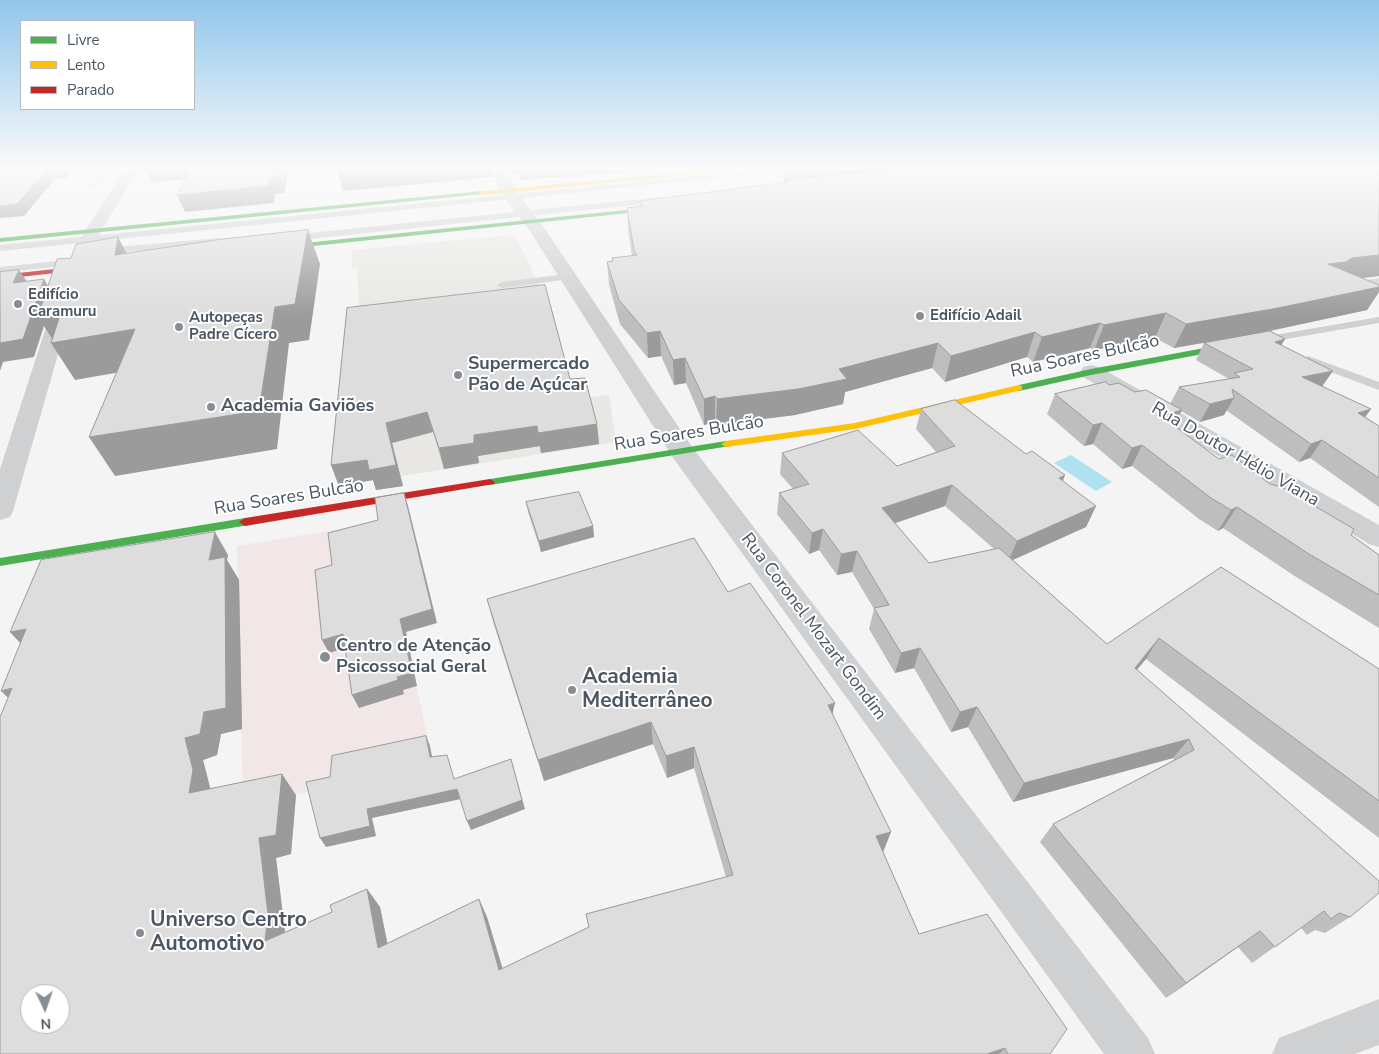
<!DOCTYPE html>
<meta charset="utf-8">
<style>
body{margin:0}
#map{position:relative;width:1379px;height:1054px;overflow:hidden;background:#f4f4f4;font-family:"Nunito Sans",sans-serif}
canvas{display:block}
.legend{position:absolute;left:20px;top:20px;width:175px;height:90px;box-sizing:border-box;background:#fff;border:1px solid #b7bbc0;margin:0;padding:6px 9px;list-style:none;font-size:15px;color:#4a5661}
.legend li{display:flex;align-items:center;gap:10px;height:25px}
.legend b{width:25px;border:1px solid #b7bbc0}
.north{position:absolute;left:20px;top:984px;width:50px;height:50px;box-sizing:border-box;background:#fff;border:1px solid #b7bbc0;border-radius:50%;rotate:177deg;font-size:14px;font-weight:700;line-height:20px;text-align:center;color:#4a5661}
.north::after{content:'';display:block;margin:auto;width:18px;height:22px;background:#868d94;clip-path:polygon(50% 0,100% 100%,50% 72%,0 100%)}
</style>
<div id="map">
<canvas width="1379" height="1054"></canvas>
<ul class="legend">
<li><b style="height:6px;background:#4caf50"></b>Livre</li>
<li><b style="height:6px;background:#ffc107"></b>Lento</li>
<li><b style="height:6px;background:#c62828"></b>Parado</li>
</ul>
<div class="north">N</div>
</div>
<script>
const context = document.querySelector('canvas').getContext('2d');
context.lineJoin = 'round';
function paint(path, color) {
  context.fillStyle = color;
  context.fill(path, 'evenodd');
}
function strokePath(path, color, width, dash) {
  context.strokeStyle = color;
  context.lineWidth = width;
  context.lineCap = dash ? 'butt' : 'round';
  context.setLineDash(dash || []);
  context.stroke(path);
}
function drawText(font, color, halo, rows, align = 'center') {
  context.font = font + ' "Nunito Sans",sans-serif';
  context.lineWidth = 4;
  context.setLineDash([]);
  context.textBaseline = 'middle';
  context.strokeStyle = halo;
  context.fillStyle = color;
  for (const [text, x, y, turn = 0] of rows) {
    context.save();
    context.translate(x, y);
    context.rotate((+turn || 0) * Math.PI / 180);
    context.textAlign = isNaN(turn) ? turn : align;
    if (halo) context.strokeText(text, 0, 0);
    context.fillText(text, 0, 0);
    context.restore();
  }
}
paint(new Path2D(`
 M511,235l5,1 31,67 26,96 36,-4 7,47 -277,44 21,-160 -3,-59 -5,1v-18z`), '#e8e7e3');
paint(new Path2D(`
 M381,522l53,245 -191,38 -6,-259z`), '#f1e7e6');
paint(new Path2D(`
 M108,174l-10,15 -12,-1 8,-11 -36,3 2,-2z`), '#d9f2e3');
paint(new Path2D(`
 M1071,455l41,27 -16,9 -42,-28z`), '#aee2f0');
paint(new Path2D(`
 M767,169h24l-4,2 -787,80v-6z
 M660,197l3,1v4l-373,39 -5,-3 5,-3z
 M219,238l5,3 -2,2 -117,11 -5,-3 5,-3z
 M76,259l5,3 -2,2 -79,9v-6z
 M567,274l4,1v4l-69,9 -5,-3 5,-3z
 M1379,278v6l-28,4 -5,-3 5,-3z
 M1379,317v6l-116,20 -6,-3 6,-3z
 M1308,356l71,26v8l-75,-28 -2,-2 2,-2z`), '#ced0d2');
paint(new Path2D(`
 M125,169h14l-38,62 -21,47 -67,233 -3,6 -10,3v-51l62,-191 23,-47z
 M494,169h14l7,21 30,39 147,218 456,591 7,16h-51l-430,-595 -144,-228 -31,-40z
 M1091,365l8,2 280,158v22l-10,-3 -286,-167 -3,-5 3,-5z
 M1379,999v46l-24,9h-83l7,-16z`), '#ced0d2');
paint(new Path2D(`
 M482,191l3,2 -1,1 -484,48v-4z
 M665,206l3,2 -1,1 -392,41 -4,-2 4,-2z
 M1237,342l3,1v4l-149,28 -72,16 -5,-3 5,-3 72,-16z
 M726,441l5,3 -1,2 -240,39 -5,-3 5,-3z
 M245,518l4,1 2,3 -2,3 -249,41v-8z`), '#4caf50');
paint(new Path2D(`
 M719,169h18l-3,2 -252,24 -3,-2 3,-2z
 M1019,385l3,1v4l-167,39 -129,18 -5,-3 5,-3 129,-18z`), '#ffc107');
paint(new Path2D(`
 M91,265h3v4l-94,10v-4z
 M490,479l5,3 -1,2 -249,42 -6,-4 6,-4z`), '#c62828');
paint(new Path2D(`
 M509,169h151l-139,11 -2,-6 -7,1z
 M783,169h192l11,2 26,-2h367v107l-17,2 17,7v7l-12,18 -97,21 15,8 -4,6 42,41 42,31 14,9v81l-69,-49 -11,4 -73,-52 -2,5 -24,7 -19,-11 -7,14 45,34 51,25 81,51 28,20v73l-86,-53 -70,-47 -5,3 -19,-12 -67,-53 -10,3 -29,-25 -9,2 -37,-32 8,-20 54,-9 26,7 35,12 9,-17 50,-8 -33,-19 8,-17 28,-5 -58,10 -19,-10 -61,12 -4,-2 -57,14 -6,-5 -82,25 -13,-14 -87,24 -2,12 -48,11 -79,10 -1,-3 -11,3 -18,-42 -12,2 -13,-29 -13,2 -28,-34 -11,-39 -2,-23 5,-1v-3l20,-2 -4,-26 -1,-22 13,-2 -1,-5 145,-18z
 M347,308l223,71 27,45 2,20 -58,9 -1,-7 -62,10 1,7 -35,6 -11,-37 -41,11 11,43 -27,4 -3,-10 -34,6 -8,-21z
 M921,409l105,45 39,21 -2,6 33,25 -10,21 -73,33 94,84 114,-77 158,102v169l-233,-179 -9,11 213,247 -25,16 -10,-3 -8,5 -6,-7 -49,35 -14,-16 -72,51 -126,-156 13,-18 121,-64 -1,-2 -160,44 -45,-75 -17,5 -37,-64 -19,5 -26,-44 5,-20 -22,-37 -15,3 -18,-25 -10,4 -32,-40 2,-21 14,-4 -13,-15 2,-21 115,13 39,-14 -20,-23zM945,506l49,43 -65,14 -34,-40z
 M526,502l67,24 1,11 -53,15 -13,-40z
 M228,555l-1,5 12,20 3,149 -21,5 -4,21 -14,5 7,28 86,7 -5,59 -15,4 9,74 47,-20 35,-23 13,18 7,37 92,-45 8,18 15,52 87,-42 -3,-13 140,-37 -32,-109 -27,10 -14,-34 -109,37 -51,-159 -6,-23 241,-7 104,122 59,118 -8,20 36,82 131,120h-1050l8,-357 12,-54 -10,-11z`), '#bebebf');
paint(new Path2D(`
 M48,169h25l-7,9 -11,1 -31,37 -24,2v-12z
 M145,169h52l4,9 -49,4z
 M280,169h9l-5,24 -9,1 -1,9 -89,9 -8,-17 93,-17z
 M337,169h156l1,8 -151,14z
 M511,169h8v5l-7,1z
 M519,169h141l-139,11z
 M785,169h146l-147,14z
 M308,230l12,34 -11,76 -20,3 -12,106 -162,27 -26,-39 186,-130z
 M118,237l18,34 -21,-16z
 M1379,255v21l-41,5 -10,-17 24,-6z
 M19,270l11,16 -17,-3z
 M44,279l10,17 7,16 74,17 20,37 -80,14 -24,-37 3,-1 -10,-16 -10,31 -31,5 -3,9v-28z
 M1379,287v5l-12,18 -103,22 -90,16 12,-24z
 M1166,313l-11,25 -61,12 10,-25z
 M1100,323l-10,25 -57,14 9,-25z
 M660,331l1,25 -13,2 -1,-25z
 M1035,332l-8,25 -82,25 6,-26z
 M1285,339l-10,17v-14z
 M938,343l-6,25 -87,24 -2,12 -48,11 -79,10 1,-26 122,-30z
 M685,358l1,25 -12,2 -1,-25z
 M1333,371l-12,17 -19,-11z
 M715,396v26l-11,3v-26z
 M1234,398l-10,17 -24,7 10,-18z
 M1371,409l-13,18v-14z
 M1182,410l-11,20 -10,-14z
 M427,412l6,20 -41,11 11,43 -27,4 -3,-10 -34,6 -8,-21 55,-42z
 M1102,423l-9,21 -9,2 9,-21z
 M597,424l2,20 -58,9 -1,-7 -62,10 1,7 -35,6 -5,-21 35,-13 63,-9z
 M1322,440l-12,18 -11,4 12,-18z
 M1142,445l-10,21 -10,3 10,-21z
 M1065,475l-9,21 3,-18z
 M952,485l-7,21 -67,23 4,-21z
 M404,493l4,13 29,117 -31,9 11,54 -14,4 1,4 -45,14 -7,-13 45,-18 3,-58z
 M1096,506l-10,21 -78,35 9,-21z
 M1237,507l-14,21 -5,3 13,-21z
 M593,526l1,11 -53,15 -2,-11z
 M823,529l-4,21 -10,4 3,-21z
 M215,532l13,23 -1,5 12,20 3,149 -21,5 -4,21 -14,5 8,31 -22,2 -4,-55 19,-26 5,-152z
 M857,551l-5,21 -15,3 4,-21z
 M26,629l6,26 -22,-23z
 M343,634l6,13 -20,6 -7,-13z
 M1159,638l-13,21 -25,29 14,-20z
 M920,648l-6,20 -19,5 6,-20z
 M12,688l12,25 -23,-22z
 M835,703l-5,22 -2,-20z
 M977,707l-9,20 -17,5 9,-20z
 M651,722l2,22 -109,37 -6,-21z
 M426,736l4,10 4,21 -4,-10z
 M1189,739l-16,19 -160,44 11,-19z
 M694,747v21l-27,10 -1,-22z
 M511,759l14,50 -54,21 -4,-9z
 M282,774l14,21 -5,59 -15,4 9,74 -20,9 -6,-103z
 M457,789l4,10 -89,19 4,18 -50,11 -6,-9 47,-29z
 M891,832l-8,20 -14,4 7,-20z
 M367,889l13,18 12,58 -14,-17z
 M479,899l8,18 21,69 -9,-16z
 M1260,931l-22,16 -72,51 20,-15z
 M1005,1048l-6,6h-12z`), '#9b9b9b');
const building = new Path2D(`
 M0,169h48l-31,35 -17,2z
 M191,169h89l-2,8 -8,1 -2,8 -91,9z
 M904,169h69l13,2 26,-2h362l5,2v84l-27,3 -6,4 -18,2 51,21v2l-101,21 -92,16 -20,-11 -62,12 -4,-2 -58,14 -7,-5 -84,24 -13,-13 -99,26 8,10 -49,10 -81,10 -2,-3 -11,3 -19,-41 -12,2 -13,-29 -13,2 -28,-33 -12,-38 6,-1 -1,-3 25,-3 -3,-5 -7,-42 16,-2 -4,-5 149,-19v-2z
 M308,230l-13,74 -20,3 -16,104 -170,26 46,-108 -84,14 10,-31 -23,4 19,-57 14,-1 5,-14 42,-7 -3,18 108,-16z
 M19,270l-6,13 31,-4 -21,60 -23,4v-71z
 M545,285l25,94 15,-1 12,46 -59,9 -1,-7 -63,9v8l-35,5 -12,-36 -41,11 10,42 -27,5 -2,-10 -36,5 16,-157z
 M1270,331l15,8 -10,3 58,29 -31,6 69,32 -13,4 21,13v52l-57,-38 -11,4 -79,-55 2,9 -24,6 -31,-17 61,-10 -6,-4 19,-4 -49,-26z
 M1106,382l3,3 10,-2 16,9 11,-2 36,20 -21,6 58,43 13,-4 38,29 12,3 72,42 -3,6 28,20v40l-70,-41 -72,-47 -6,3 -20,-12 -69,-53 -10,3 -30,-25 -9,2 -38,-31z
 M955,400l71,54 6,-3 33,24 -6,3 37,28 -79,35 -65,-56 -70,23 47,55 70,-15 108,96 114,-77 158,102v132l-220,-163 -24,30 244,213v12l-29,24 -11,-4 -8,6 -7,-8 -49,36 -15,-16 -74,52 -133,-159 141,-74 -5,-11 -165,44 -47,-76 -17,5 -40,-64 -19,5 -27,-45 15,-3 -32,-54 -16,3 -18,-25 -11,4 -33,-40 30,-9 -27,-31 76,-23 39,36 58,-20 -34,-37z
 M579,492l14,34 -54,15 -13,-39z
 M404,493l28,116 -32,10 12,54 -15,4 1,3 -46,15 -9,-61 -21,6 -7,-70 17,-5 -4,-32 50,-13 -3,-22z
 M215,532l-6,28 16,-3 1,151 -22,4 -4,22 -15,4 8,32 -4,23 93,-19 -6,61 -17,3 9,76 -3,27 67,-29 -2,-7 37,-16 11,59 101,-49 20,71 90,-43 -3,-13 147,-39 -39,-128 -28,9 -15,-34 -113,38 -51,-161 207,-61 34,54 22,-9 85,120 -7,2 63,127 -15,4 43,98 68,-20 80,115 -17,25h-42l-3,-6 -18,6h-987v-337l12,-29 -11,3 25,-62 -16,3 31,-72zM30,994h30v30h-30z
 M426,736l4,21 17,-2 7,24 57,-20 11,41 -55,21 -10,-32 -90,20 3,17 -50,12 -14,-56 24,-5 2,-21z`);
paint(building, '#ddddde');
strokePath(building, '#9b9b9b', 1);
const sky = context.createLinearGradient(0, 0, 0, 316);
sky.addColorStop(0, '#91c6eb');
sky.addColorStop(0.53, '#fafafa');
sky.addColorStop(1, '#fafafa00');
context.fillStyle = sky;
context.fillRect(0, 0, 1379, 316);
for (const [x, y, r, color] of [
 [18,304,5,"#868d94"],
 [920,316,5,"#868d94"],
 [179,327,5,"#868d94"],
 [458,375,5,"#868d94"],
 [211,407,5,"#868d94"],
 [325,657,6,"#868d94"],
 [572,690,5,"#868d94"],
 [140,933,5,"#868d94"]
]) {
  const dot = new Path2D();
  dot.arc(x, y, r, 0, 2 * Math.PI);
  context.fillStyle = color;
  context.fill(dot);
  strokePath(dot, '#fff', 2);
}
drawText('bold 15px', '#4a5661', '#fff', [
 ["Edifício",28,295],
 ["Caramuru",28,312],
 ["Edifício Adail",930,316],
 ["Autopeças",189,318],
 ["Padre Cícero",189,335]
], 'left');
drawText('18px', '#4a5661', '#fff', [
 ["Rua Soares Bulcão",1085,357,-12],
 ["Rua Soares Bulcão",689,434,-9],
 ["Rua Doutor Hélio Viana",1235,455,30],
 ["Rua Soares Bulcão",289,498,-9],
 ["Rua Coronel Mozart Gondim",813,627,53]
]);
drawText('bold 18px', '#4a5661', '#fff', [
 ["Supermercado",468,365],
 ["Pão de Açúcar",468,386],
 ["Academia Gaviões",221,407],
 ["Centro de Atenção",336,647],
 ["Psicossocial Geral",336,668]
], 'left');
drawText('bold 21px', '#4a5661', '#fff', [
 ["Academia",582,678],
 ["Mediterrâneo",582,702],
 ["Universo Centro",150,921],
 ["Automotivo",150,945]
], 'left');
</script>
